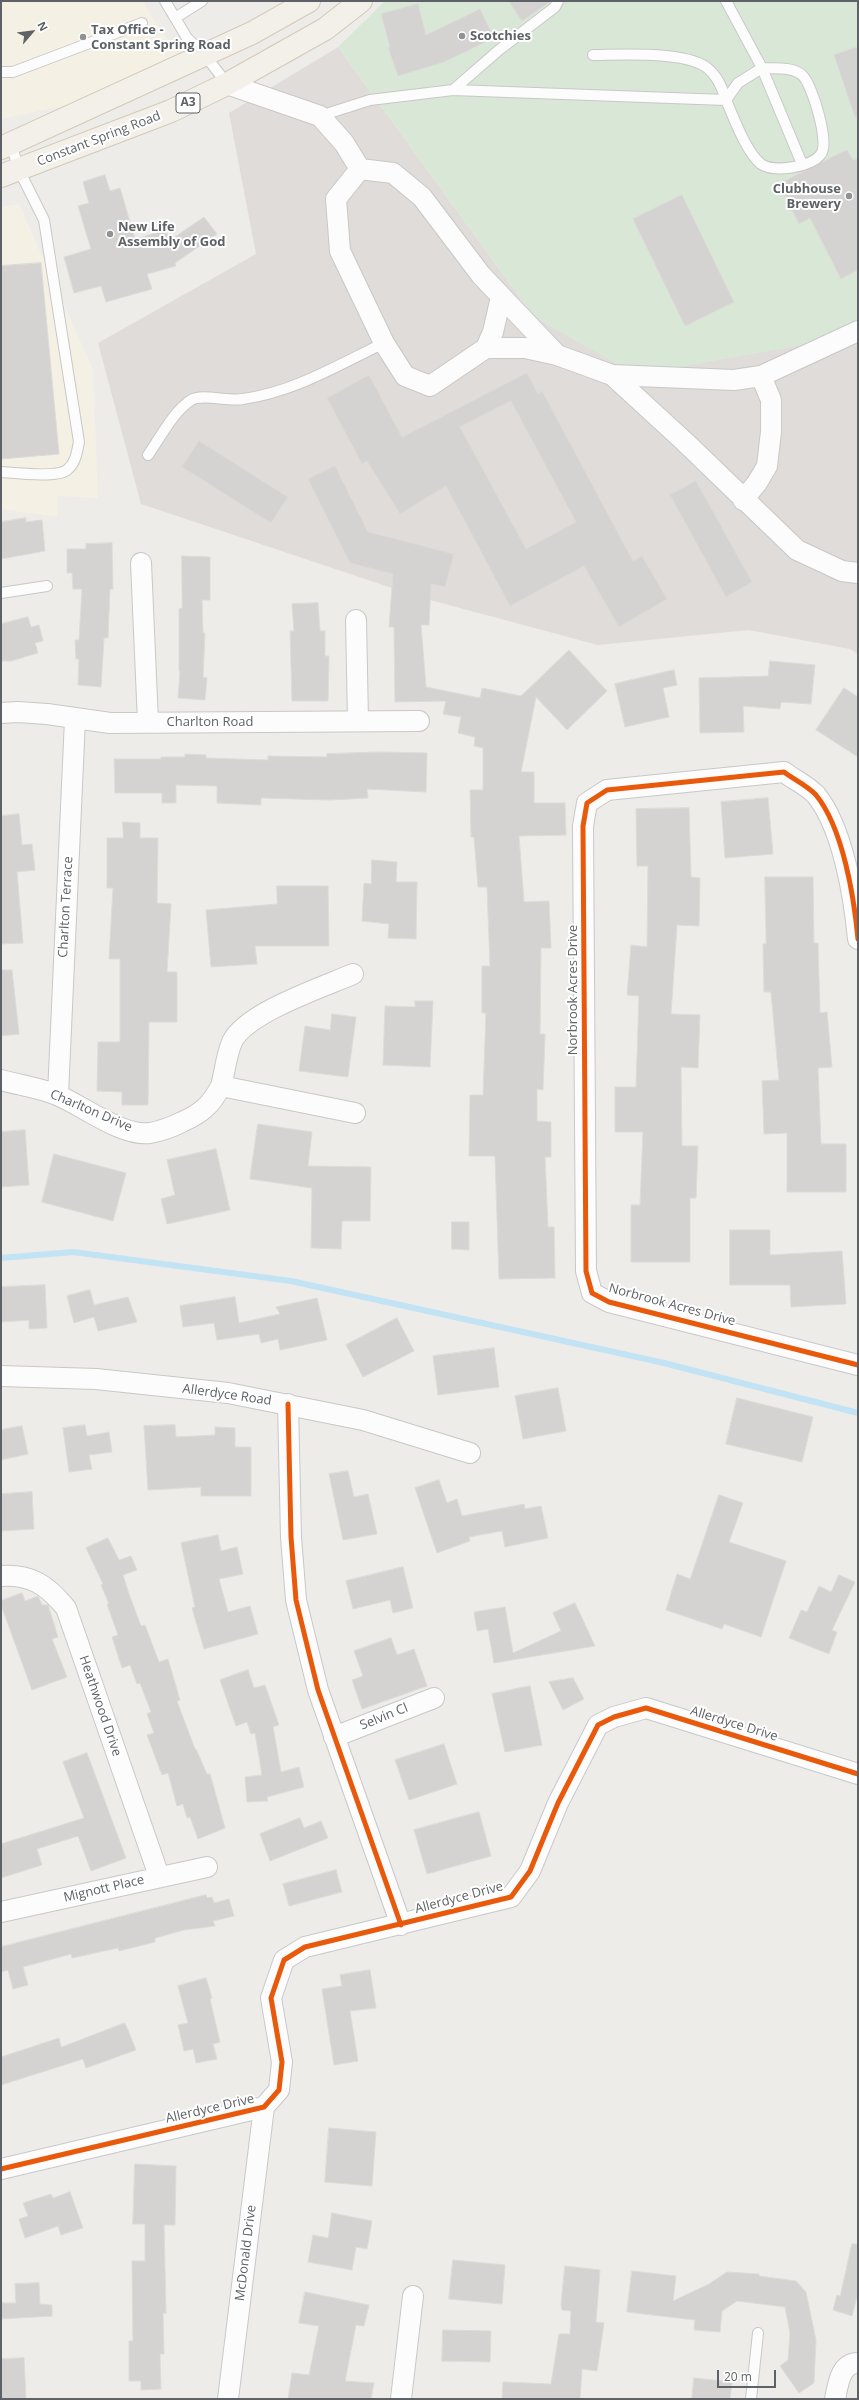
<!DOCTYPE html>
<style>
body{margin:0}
#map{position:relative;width:859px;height:2400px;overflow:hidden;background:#edece9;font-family:"Open Sans",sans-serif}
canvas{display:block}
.frame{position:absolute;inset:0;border:2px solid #5e6266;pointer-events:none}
.north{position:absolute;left:12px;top:12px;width:40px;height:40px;-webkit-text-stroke:3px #fff;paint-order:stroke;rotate:62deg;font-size:11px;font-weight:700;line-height:16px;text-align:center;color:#5e6266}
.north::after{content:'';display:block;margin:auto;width:14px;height:18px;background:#5e6266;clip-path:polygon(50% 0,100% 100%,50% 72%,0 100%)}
.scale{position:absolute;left:717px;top:2370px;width:59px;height:18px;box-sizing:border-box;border:2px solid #5e6266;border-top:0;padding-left:5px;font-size:12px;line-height:14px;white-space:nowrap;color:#5e6266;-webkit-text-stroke:3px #fff;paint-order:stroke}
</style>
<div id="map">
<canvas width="859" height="2400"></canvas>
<div class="frame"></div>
<div class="north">N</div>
<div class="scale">20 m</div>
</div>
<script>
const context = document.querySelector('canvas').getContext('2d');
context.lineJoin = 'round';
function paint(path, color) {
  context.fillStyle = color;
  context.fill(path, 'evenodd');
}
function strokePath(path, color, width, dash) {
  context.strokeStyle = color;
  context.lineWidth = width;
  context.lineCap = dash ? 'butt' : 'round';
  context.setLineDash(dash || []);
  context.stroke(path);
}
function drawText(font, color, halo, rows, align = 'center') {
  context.font = font + ' "Open Sans",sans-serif';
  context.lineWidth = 4;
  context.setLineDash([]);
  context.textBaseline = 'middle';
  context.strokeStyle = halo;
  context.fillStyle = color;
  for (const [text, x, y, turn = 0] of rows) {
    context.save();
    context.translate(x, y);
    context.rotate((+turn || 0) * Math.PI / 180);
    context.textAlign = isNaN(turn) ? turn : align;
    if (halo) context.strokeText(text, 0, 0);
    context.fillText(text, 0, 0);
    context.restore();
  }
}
paint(new Path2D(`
 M1,1h143l1,5 41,61 -17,17 -168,35z
 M19,204l74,166 5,128 -40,-2 -1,21 -56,-8v-302z`), '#f5f0e4');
paint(new Path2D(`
 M338,47l196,270 324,15v322l-8,-5 -101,-19 -151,15 -179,-48 -278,-93 -43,-161 158,-89 -27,-141z`), '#dfdcd9');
paint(new Path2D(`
 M385,1h473v331l-12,5 -210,38 -102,-58 -196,-270z`), '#d9e8d6');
strokePath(new Path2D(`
 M1,1258l72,-6 218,29 373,82 194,50`), '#c1e3f4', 6);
const building = new Path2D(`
 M509,1h42l-29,20z
 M418,4l8,31 54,-26 14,29 -50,24 -46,14 -10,-29h2l-9,-33z
 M858,47v69l-3,1 -21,-62z
 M847,150l6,10 5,-2v112l-17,9 -31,-61 -11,6 -20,-40z
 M105,175l5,16 10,-3 15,51 31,-9 3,11 35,-24 13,17 -42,29 1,3 -29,8 5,15 -46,13 -5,-16 -27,7 -10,-36 27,-8 -13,-43 11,-3 -6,-21z
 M682,195l52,107 -49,24 -52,-107z
 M41,263l18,191 -58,5v-193z
 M527,373l11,21 4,-3 91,170 9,-5 25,43 -48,28 -35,-61 -74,40 -64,-120 -46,28 -33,-53 -5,3 -35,-66 42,-23 33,62zM511,401l65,121 -50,27 -66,-122z
 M199,441l89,56 -17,26 -89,-56z
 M335,466l33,66 86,22 -9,33 -14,-3 -2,41h-8l5,62 54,11 2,-10 39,8 48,-46 38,41 -40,39 -31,-33 -15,75h13v31h31l1,32 -47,1 5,66 25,-1 2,47h-10l-1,86h5l-2,56 -6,-1v32l14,1v35h-6l3,70h6l1,51 -56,1 -4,-123h-26l1,-61h13l3,-82h-4v-47h8l-3,-79h-9l-4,-50h-3l-1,-47h13v-42l-9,-2 1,-9 -17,-4 3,-16 -18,-3 3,-13 -51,1 -1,-75h-5l4,-53 -43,-11 -42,-84z
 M696,481l56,101 -26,15 -56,-102z
 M26,518v4l16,-2 3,31 -44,8v-37z
 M112,543l1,46h-3l-2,49h-4l-3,49 -23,-2 1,-26h-3l-1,-19h4l3,-51h-9l-1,-16h-5v-24h19v-5z
 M182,556l28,1v43h-8l1,33h2l-2,44 4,1 -2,22 -27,-2 2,-27h-1v-62l3,-1z
 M318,603l2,28h5v25h4l-1,45h-36l-2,-70h4l-2,-27z
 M28,617l3,10 8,-2 4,16 -8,2 3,10 -27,8h-10v-37z
 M770,661l45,4 -4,39 -30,-2 -1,7 -37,-3 1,26 -44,1 -1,-55 69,-2z
 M674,670l3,15 -14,3 6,29 -44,10 -10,-43z
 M844,688l14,9v60l-42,-27z
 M379,752l48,1 -1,39 -59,-3 1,9 -38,2 -69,-2v7l-44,-2v-17l-41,-1v18h-14v-10h-47l-1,-34h47v-2h24v-3l21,1v3l62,2v-4l59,1v-3z
 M768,798l5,56 -48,4 -4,-56z
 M689,808l2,69 9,1 -1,48 -22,-1 -6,89 29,1 -2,53 -17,-1 1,79h16l-2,52h-6v64h-59v-57h9l3,-73h-28v-45h21l3,-91 -12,-1 4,-50 16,2 1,-81h-11l-1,-57z
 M19,814l3,31 10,-1 3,26 -18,2 6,71 -22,1v-128z
 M123,822l17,1v15h18l-1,65 14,1 -4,68h10v50h-28l-1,83h-26v-13l-25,-1 1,-49h22v-83h-11l4,-71h-6v-50h16z
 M372,860l25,2 -1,20h21l-1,57 -28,-1 1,-14 -27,-3 2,-38 7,1z
 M765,877h48l1,66h4l2,70 7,-1 5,55 -14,1 3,76h25v48h-59v-59l-23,1 -2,-53 17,-1 -8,-88h-7l-1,-48h3z
 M277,886h51l1,60h-74l2,18 -46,3 -5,-57 71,-6z
 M1,970h11l7,64 -18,2z
 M415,1001h18l-3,66 -47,-2 2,-59 30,1z
 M332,1014l24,3 -8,60 -49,-6 6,-45 25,4z
 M258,1124l54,8 -4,34 63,1 -1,54h-28l-1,28 -30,-1 1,-60 -62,-9z
 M25,1130l4,55 -28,2v-55z
 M216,1149l14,61 -63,14 -6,-25 14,-4 -8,-35z
 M54,1154l72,19 -13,48 -71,-19z
 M452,1222h17v28l-17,-1z
 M730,1230h40v25l72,-4 4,53 -55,3 -1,-22h-60z
 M45,1285l2,43 -18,1v-9l-28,2v-35z
 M90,1290l4,15 34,-8 9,25 -39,9 -4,-14 -20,6 -7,-27z
 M235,1297l4,26 41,-9 -4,-7 41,-9 10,42 -47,10 -2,-11 -17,4 -2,-9 -42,6 -3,-17 -31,4 -3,-21z
 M397,1318l17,33 -51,26 -17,-32z
 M494,1348l5,39 -61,8 -5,-39z
 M558,1388l8,43 -43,8 -8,-43z
 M737,1398l76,19 -11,45 -76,-18z
 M85,1425l2,11 22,-4 3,20 -23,3 3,14 -23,3 -6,-44z
 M175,1425l1,12 39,-2v-8l20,1v19h16v49h-50v-9l-53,3 -4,-64z
 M22,1426l6,28 -27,6v-30z
 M348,1471l6,26 14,-3 9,40 -34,6 -14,-66z
 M439,1480l8,23 10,-4 5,17 62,-12 1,5 16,-3 7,32 -43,9 -3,-16 -33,6 1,4 -33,12 -22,-65z
 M32,1492l2,37 -33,2v-37z
 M719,1495l24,8 -14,39 57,19 -25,76 -37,-13 -2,5 -56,-19 11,-36 13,5z
 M218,1535l3,16 16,-4 6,27 -24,5 9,33 22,-6 8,28 -54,15 -12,-41 3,-1 -14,-64z
 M108,1538l11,22 12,-4 6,14 -14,5 6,19 12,32 4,-1 14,37 9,-3 12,41 -3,1 18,48h1l11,25h3l15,54 -27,11 -8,-22 -3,1 -4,-14 -6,2 -9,-33 -6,2 -15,-40 7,-2 -7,-19 4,-2 -11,-29 -3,1 -7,-19 -8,3 -10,-31 6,-2 -11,-31h2l-8,-19 2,-1 -17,-36z
 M403,1567l10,41 -20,5 -3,-13 -37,9 -7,-28z
 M839,1575l16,7 -23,48 5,2 -8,22 -40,-16 12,-28 6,2 12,-26 12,6z
 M22,1593l3,8 13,-5 4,9h6l10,32 -6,2 15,38 -35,13 -31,-85v-4z
 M575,1603l20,43 -101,17 -6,-34 -11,2 -3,-19 31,-5 8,46 48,-22 -8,-18z
 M391,1638l6,17 17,-6 13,37 -65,23 -10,-29 11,-4 -9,-25z
 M248,1670l6,18 11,-3 14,40 -6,2 8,45 18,-5 5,20 -37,10 1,4 -21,1 -2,-25 17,-2 -7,-42 -4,1 -4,-12 -11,4 -16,-46z
 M573,1678l11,21 -21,11 -14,-28z
 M530,1686l12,59 -37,7 -13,-58z
 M444,1744l13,40 -48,16 -14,-40z
 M87,1753l39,105 -35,13 -13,-35 -41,13 5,16 -41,13v-34l83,-26 -21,-56z
 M479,1812l12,44 -64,18 -13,-44z
 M300,1818l4,10 17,-7 7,17 -58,23 -10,-27z
 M336,1870l6,22 -53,14 -6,-22z
 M206,1895l1,3 5,-1 2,6 15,-4 5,17 -21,5 2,5 -31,4 -29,8v4l-36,9 -1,-3 -46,10 -1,-4 -48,13 5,18 -15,4 -5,-19 -7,2v-25z
 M370,1970l6,38 -26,3 8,50 -24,4 -12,-76 20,-3 -2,-11z
 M206,1978l6,20 -2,1 10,43 -7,2 4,15 -21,4 -3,-14 -9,2 -6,-26 10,-2 -10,-37z
 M125,2023l11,27 -50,18 -3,-9 -82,26v-28l58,-19 2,9z
 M329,2128l47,4 -4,54 -47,-4z
 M135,2164l41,2 -1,59h-11l2,88h-3l1,41h-4l1,35 -20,1v-9h-12v-40h4l-1,-80h13v-37h-12z
 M70,2192l13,36 -22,7 -3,-9 -33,12 -6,-19 9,-3 -5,-13 28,-9 2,4z
 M332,2213l40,8 -5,28 -11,-2 -4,23 -44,-8 5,-27 15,3z
 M852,2244h6v49l-6,23 -19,-6 4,-15 3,1z
 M453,2260l52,5 -3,39 -53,-5z
 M565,2266l35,4 -4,52 8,1 -7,48 -15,-2 -2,30h-78l1,-17 48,2 8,-50h11l1,-23 -9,-1 -1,-5z
 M632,2271l44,5 -3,25 36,-17 18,-12 32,2v2l37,5 10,11 10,48 -2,43 -15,10 -19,-27 8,-6 2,-27 -5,-26 -48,-6 -15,10 -2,21 -26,-2 1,-10 -68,-8z
 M39,2283l1,21 12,1v11l-51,3v-16h15l-1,-19z
 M305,2292l64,13 -5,21 -8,-1 -11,56 29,2 -3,16h-83l4,-26 17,2 10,-49 -20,-3z
 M443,2330l48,1 -1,31 -48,-1z
 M24,2358l2,41h-25v-40z
 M694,2378l38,4 -2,17h-38z`);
paint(building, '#d4d3d2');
strokePath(building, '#dcdbd8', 1);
const service = new Path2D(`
 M165,1l22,37 18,17 22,29
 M726,1l36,67 40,96
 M175,18l27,-17
 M762,68c13,1 31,-2 41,8 9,9 27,67 18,78 -9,13 -47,19 -60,10 -15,-12 -27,-46 -35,-64l12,-17z
 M1,72h12l129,-49
 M453,90l46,-40 56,-43 3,-6
 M320,116l50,-16 83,-10 273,10c-4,-13 -9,-25 -20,-33 -24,-16 -85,-12 -113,-12
 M148,455c12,-17 25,-43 43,-55 11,-7 38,2 52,-1 51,-7 95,-34 141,-56
 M1,472c14,1 56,6 66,-2 9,-7 10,-19 12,-28l-35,-222 -25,-50 -8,-26
 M1,593l46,-7
 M751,2399l7,-66`);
const minor = new Path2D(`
 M227,84l93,32 24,27 16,26 33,4 29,24 59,78 76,80
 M360,169l-24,30 4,52 44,92 21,33 25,10 56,-38 7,-16 8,-35
 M486,348h39l32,7 55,20 122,5 27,-4 97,-45
 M612,375l73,67 112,108 45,21 16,2
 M743,500l14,-17 10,-17 4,-34v-32l-10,-24
 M141,563l7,159
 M356,620l2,101
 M1,713l17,-1 29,2 63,9 309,-2
 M858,939c-4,-42 -15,-111 -42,-144 -8,-9 -23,-16 -32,-23l-177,18 -20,13 -4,23 3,445 6,22 17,9 249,63
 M1,1080c18,5 39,8 56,15 25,10 65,42 93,38 11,-2 22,-6 32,-11 20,-9 29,-17 39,-36l134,27
 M221,1086c4,-14 5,-30 11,-44 13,-29 91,-55 121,-68
 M58,1095l17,-376
 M1,1376l95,3 132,14 135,27 107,33
 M288,1404l3,133 5,63 22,90 83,235
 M1,1576c30,-2 46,9 65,32l93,268
 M334,1737l100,-39
 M1,1912l206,-45
 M1,2169l263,-62 15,-17 3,-28 -11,-64 13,-38 21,-13 206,-50 19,-26 28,-68 40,-78 16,-8 32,-9 212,66
 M228,2399l36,-292
 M401,2399l12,-103
 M835,2399c3,-14 5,-36 23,-36`);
const primary = new Path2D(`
 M1,148l251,-115 57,-32
 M1,176l170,-65 56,-27 98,-55 36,-28`);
strokePath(service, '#c8c8c8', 12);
strokePath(minor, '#c8c8c8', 22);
strokePath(primary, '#d3c9b9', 24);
strokePath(service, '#fcfcfc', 10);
strokePath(minor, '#fcfcfc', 20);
strokePath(primary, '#f3f0e9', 22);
strokePath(new Path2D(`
 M858,939c-4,-42 -15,-111 -42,-144 -8,-9 -23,-16 -32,-23l-177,18 -20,13 -4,23 3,445 6,22 17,9 249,63
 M288,1404l3,133 5,63 22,90 83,235
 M1,2169l263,-62 15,-17 3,-28 -11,-64 13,-38 21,-13 206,-50 19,-26 28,-68 40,-78 16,-8 32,-9 212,66`), '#e8590c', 5);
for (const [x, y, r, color] of [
 [462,36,4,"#909294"],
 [83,37,4,"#909294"],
 [849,196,4,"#909294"],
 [110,234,4,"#909294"]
]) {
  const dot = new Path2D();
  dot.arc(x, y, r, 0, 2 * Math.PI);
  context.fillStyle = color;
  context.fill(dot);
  strokePath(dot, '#fff', 1.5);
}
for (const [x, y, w] of [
 [188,103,24]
]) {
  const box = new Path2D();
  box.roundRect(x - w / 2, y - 10, w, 20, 3);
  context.fillStyle = '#fff';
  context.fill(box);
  strokePath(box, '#5e6266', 1);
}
drawText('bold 12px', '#5e6266', null, [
 ["A3",188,103]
]);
drawText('bold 13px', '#5e6266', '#fff', [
 ["Tax Office -",91,30],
 ["Constant Spring Road",91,45],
 ["Scotchies",470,36],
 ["Clubhouse",841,189,"right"],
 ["Brewery",841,204,"right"],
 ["New Life",118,227],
 ["Assembly of God",118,242]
], 'left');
drawText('13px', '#5e6266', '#fff', [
 ["Constant Spring Road",99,139,-21],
 ["Charlton Road",210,722],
 ["Charlton Terrace",66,907,-87],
 ["Norbrook Acres Drive",573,990,-90],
 ["Charlton Drive",91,1111,23],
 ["Norbrook Acres Drive",672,1305,15],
 ["Allerdyce Road",227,1395,8],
 ["Heathwood Drive",100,1706,71],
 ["Selvin Cl",384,1717,-22],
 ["Allerdyce Drive",734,1724,17],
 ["Mignott Place",104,1889,-13],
 ["Allerdyce Drive",459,1898,-15],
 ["Allerdyce Drive",210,2109,-13],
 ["McDonald Drive",246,2253,-83]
]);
</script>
